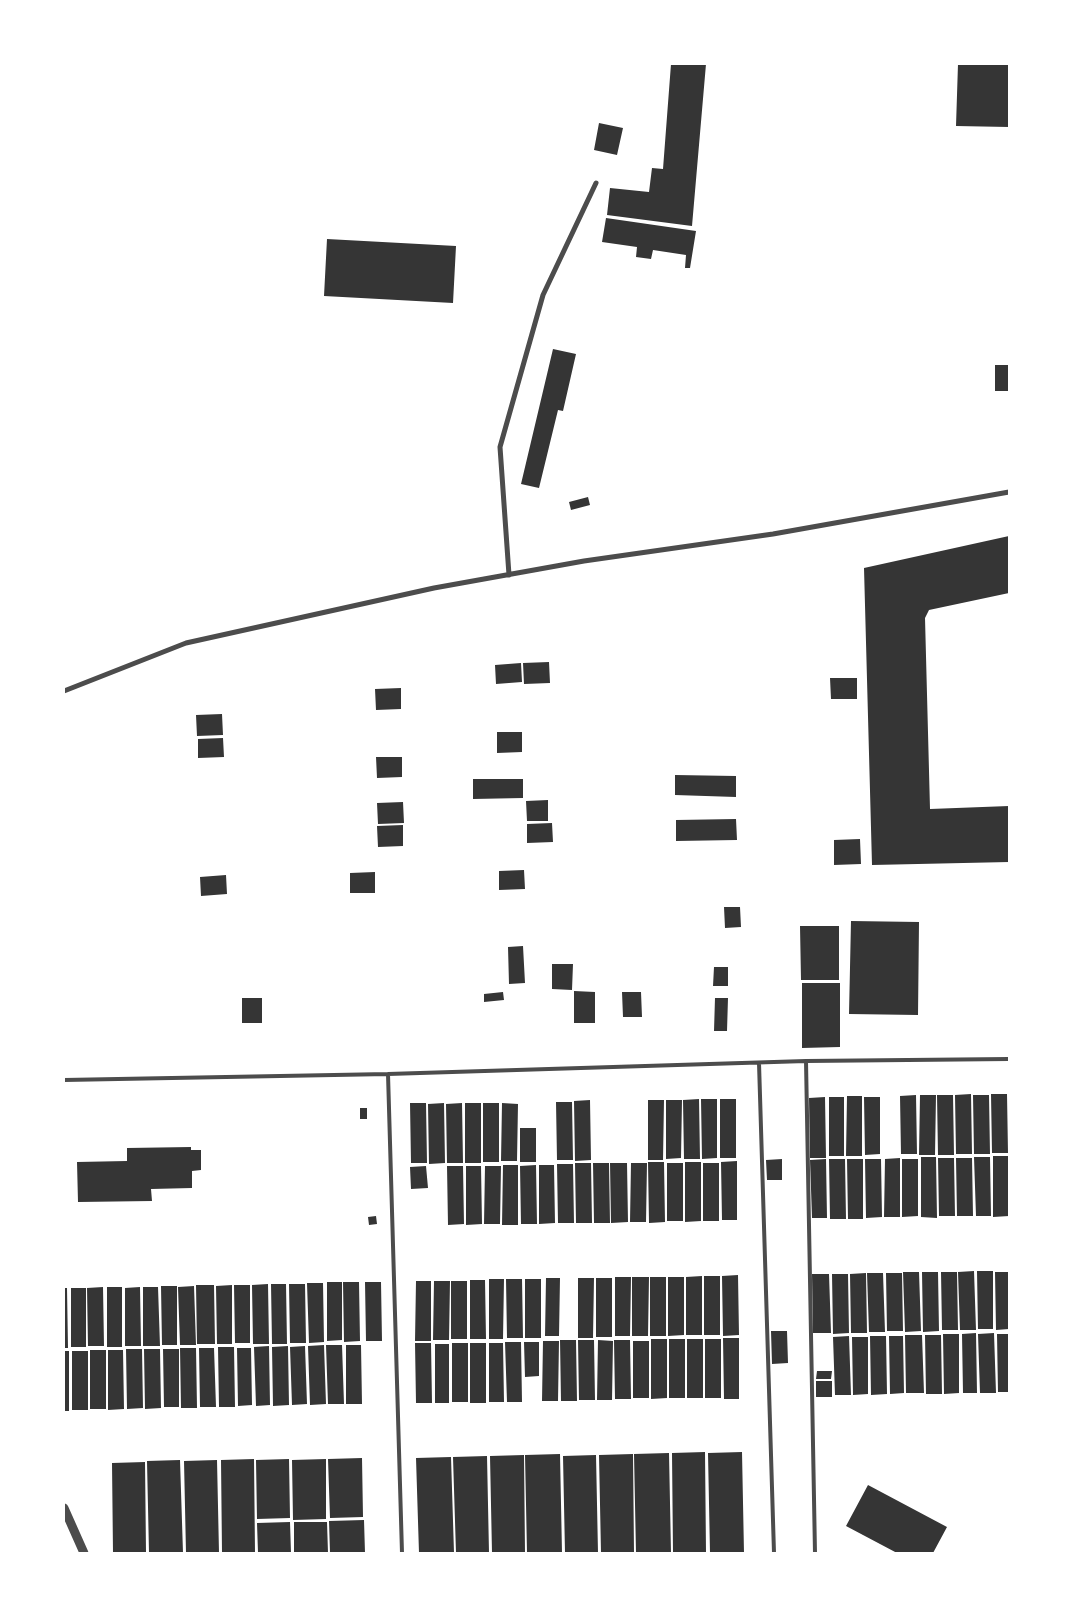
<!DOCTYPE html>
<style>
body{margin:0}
#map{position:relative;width:1073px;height:1617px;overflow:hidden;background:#fff;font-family:"PT Sans Narrow",sans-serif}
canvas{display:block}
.frame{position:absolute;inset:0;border:65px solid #fff;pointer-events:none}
</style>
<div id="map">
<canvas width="1073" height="1617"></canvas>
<div class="frame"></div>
</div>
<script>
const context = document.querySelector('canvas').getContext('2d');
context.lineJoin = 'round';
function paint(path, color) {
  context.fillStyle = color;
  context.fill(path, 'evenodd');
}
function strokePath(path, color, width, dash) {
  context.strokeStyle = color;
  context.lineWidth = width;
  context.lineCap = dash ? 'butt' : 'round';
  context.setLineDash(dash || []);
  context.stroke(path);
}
paint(new Path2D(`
 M671,64h35l-14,162 -85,-11 3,-27 39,4 3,-24 11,1z
 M958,64h51v63l-53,-1z
 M599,123l24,5 -6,27 -23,-5z
 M606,218l90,13 -6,37h-5l1,-13 -33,-5 -2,9 -15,-2 1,-10 -35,-5z
 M327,239l129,7 -3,57 -129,-7z
 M553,349l23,5 -13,57 -5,-1 -19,78 -18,-4z
 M995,365h14v26h-14z
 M588,497l2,8 -19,5 -2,-8z
 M1009,536v57l-80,17 -4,8 5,191 79,-3v56l-137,3 -8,-297z
 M549,662l1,21 -26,1 -1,-21z
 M521,663l1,19 -26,2 -1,-19z
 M830,678h27v21h-26z
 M401,688v21l-25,1 -1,-21z
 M222,714l1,21 -26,1 -1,-21z
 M497,732h25v20l-25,1z
 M223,738l1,19 -26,1v-19z
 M376,757h26v20l-25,1z
 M675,775l61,1v21l-61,-2z
 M473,779h50v19l-50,1z
 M548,800v21h-21l-1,-20z
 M403,802l1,21 -26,1 -1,-21z
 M736,819l1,21 -61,1v-21z
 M552,823l1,19 -26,1v-19z
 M403,825v21l-25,1 -1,-21z
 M860,839l1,25 -27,1v-25z
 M524,870l1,19 -26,1v-19z
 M375,872v21h-25v-20z
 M226,875l1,19 -26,2 -1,-19z
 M724,907h16l1,20 -16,1z
 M851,921l68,1 -1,93 -69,-1z
 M800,926h39v54h-38z
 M523,946l2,37 -16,1 -1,-37z
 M552,964h21l-1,26 -20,-1z
 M714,967h14v19h-15z
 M802,983h38v64l-38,1z
 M574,991l21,1v31h-21z
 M503,992l1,8 -20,2v-8z
 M622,992h19l1,25h-19z
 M242,998h20v25h-20z
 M715,998h13l-1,33h-13z
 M971,1094l1,60h-16l-1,-59z
 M991,1094h16l1,59h-16z
 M916,1095l1,59h-16l-1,-58z
 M920,1095h16l-1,60h-16z
 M937,1095h16l1,60h-16z
 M973,1095h16l1,59h-16z
 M847,1096h15v60h-16z
 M825,1097l1,61h-16l-1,-60z
 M829,1097h15v59h-15z
 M864,1097h16v57l-15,1z
 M699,1099l1,60h-16l-1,-59z
 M701,1099h16v59l-15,1z
 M720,1099h16v59h-16z
 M590,1100l1,60 -16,1 -1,-60z
 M648,1100h16l-1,60h-15z
 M666,1100h16l-1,58 -15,1z
 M556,1102h16l1,58h-16z
 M410,1103h16l1,60h-16z
 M444,1103l1,60 -16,1 -1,-60z
 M462,1103l1,60h-16l-1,-59z
 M465,1103h16v60h-16z
 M483,1103h16v59h-16z
 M502,1103l16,1 -1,57h-16z
 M360,1108h7v11h-7z
 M520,1128h16v34h-16z
 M191,1147v3h10v20l-9,1v17l-41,1 1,12 -74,1 -1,-40 50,-1v-13z
 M993,1156h16v60l-16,1z
 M921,1157h15l1,61 -16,-1z
 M974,1157h16l1,59h-15z
 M900,1158v59h-16l1,-58z
 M938,1158h16l1,58h-16z
 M956,1158h16l1,58h-16z
 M782,1159v21h-15l-1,-20z
 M826,1159l1,59h-15l-2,-58z
 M829,1159h16l1,60h-16z
 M847,1159h16v60h-15z
 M865,1159h16l1,58 -16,1z
 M902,1159h16v57l-16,1z
 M737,1161v59h-15l-1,-58z
 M648,1162h16l1,60 -16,1z
 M685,1162h16v59l-16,1z
 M575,1163h16l1,60h-16z
 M593,1163h16l1,60h-16z
 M610,1163h17l1,59 -17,1z
 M631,1163h16l-1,59h-16z
 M667,1163h16v58h-16z
 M703,1163h16v58h-16z
 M557,1164h16l1,59h-16z
 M503,1165h15v60h-16z
 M536,1165l1,59h-16l-1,-58z
 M539,1165h15l1,58 -16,1z
 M426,1166l2,22 -17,1 -1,-22z
 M447,1166h16l1,58 -16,1z
 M466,1166h15l1,58 -16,1z
 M485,1166h16l-1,58h-16z
 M376,1216l1,8 -8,1 -1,-8z
 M974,1271l2,59h-16l-2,-58z
 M977,1271h16v58h-15z
 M903,1272h16l2,59 -16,1z
 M922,1272h16l1,59 -16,1z
 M941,1272h16l1,58h-16z
 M995,1272h14v57l-13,1z
 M866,1273l1,60h-16l-1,-59z
 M867,1273h16l2,59h-16z
 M886,1273h16l1,58h-16z
 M812,1274h17l2,59h-18z
 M832,1274h16l1,59 -16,1z
 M738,1275l1,60 -16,1 -1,-60z
 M702,1276v59h-16v-58z
 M704,1276h16v59h-16z
 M615,1277h16l-1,59h-15z
 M632,1277h17l-1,59h-16z
 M650,1277h16v59h-16z
 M668,1277h16v58l-16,1z
 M546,1278h14l-1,58h-14z
 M578,1278h16l-1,60h-15z
 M596,1278h16v59h-16z
 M489,1279h15l-1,60h-14z
 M506,1279h16l1,59h-16z
 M525,1279h16v59h-16z
 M470,1280h15l1,59h-16z
 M416,1281h15v60h-16z
 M434,1281h16l-1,59h-16z
 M451,1281h16v58h-16z
 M327,1282h15v58l-15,1z
 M343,1282h16l1,59 -16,1z
 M365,1282h16l1,59h-16z
 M307,1283h16l1,59 -15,1z
 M268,1284l1,60h-16l-1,-59z
 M271,1284h15l1,60h-15z
 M289,1284h16l1,59h-16z
 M196,1285h18l1,59h-18z
 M232,1285v59h-15l-1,-58z
 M234,1285h16v58h-15z
 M161,1286h16v59h-15z
 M194,1286l2,59h-16l-2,-58z
 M103,1287l1,59h-16l-1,-58z
 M107,1287h15v60h-15z
 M140,1287l1,59h-16v-58z
 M143,1287h15l2,59h-17z
 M64,1288h3l1,60h-4z
 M71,1288h15v59h-15z
 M771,1331h16l1,32 -16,1z
 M976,1333l1,60h-14l-1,-59z
 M994,1333l2,60h-16l-2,-59z
 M943,1334h16v59l-15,1z
 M997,1334h12v58h-11z
 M905,1335h17l2,58h-18z
 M925,1335h16l1,59h-16z
 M849,1336l2,59h-16l-2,-58z
 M870,1336h16l1,58 -16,1z
 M889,1336h14l1,57 -14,1z
 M852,1337h16v57l-15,1z
 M723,1338h16v61h-15z
 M651,1339h16v59l-16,1z
 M669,1339h16v59h-16z
 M687,1339h16v59h-16z
 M705,1339h16v59h-16z
 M560,1340h16l1,61h-16z
 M578,1340h16l1,60h-16z
 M598,1340l15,1 -1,59h-15z
 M614,1340h16l1,59h-16z
 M543,1341h16l-1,60h-16z
 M633,1341h16v57h-16z
 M505,1342h16l1,60h-15z
 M524,1342h15v34l-14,1z
 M415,1343h16l1,60h-16z
 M452,1343h16v59h-16z
 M470,1343h16v60h-16z
 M489,1343h14l1,59h-15z
 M435,1344h14v59h-14z
 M324,1345l2,59 -16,1 -2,-59z
 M326,1345h16l2,59h-16z
 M346,1345h15l1,59h-16z
 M269,1346l1,59 -14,1 -2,-59z
 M288,1346l1,59 -16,1 -1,-59z
 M305,1346l2,58 -15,1 -2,-58z
 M218,1347h16l1,60h-16z
 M180,1348h16l1,60h-16z
 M199,1348h15l2,59h-16z
 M237,1348h14l1,57 -14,1z
 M126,1349h16l1,59 -16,1z
 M144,1349h16l1,59 -16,1z
 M163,1349h16v58h-15z
 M90,1350h16v59h-16z
 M108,1350h15l1,59 -16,1z
 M64,1351h5v60h-5z
 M72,1351h16v59h-16z
 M817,1371h15l-1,8h-15z
 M816,1381h16v16h-16z
 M705,1452l1,101h-33l-1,-100z
 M742,1452l2,101h-34l-2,-100z
 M669,1453l2,100h-35l-2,-99z
 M560,1454l2,99h-35l-2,-98z
 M633,1454l1,99h-33l-2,-98z
 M524,1455l1,98h-33l-2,-97z
 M596,1455l2,98h-33l-2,-97z
 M487,1456l2,97h-33l-3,-96z
 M451,1457l3,96h-35l-3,-95z
 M362,1458l1,59 -33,1 -2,-59z
 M254,1459l1,94h-33l-1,-93z
 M289,1459l1,59 -33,1 -1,-59z
 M326,1459v60l-33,1 -1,-60z
 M180,1460l3,93h-34l-2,-92z
 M217,1460l2,93h-33l-2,-92z
 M145,1462l1,91h-33l-1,-90z
 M868,1485l79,42 -14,26h-36l-51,-27z
 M364,1520l1,33h-35l-1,-32z
 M290,1522l1,31h-33l-1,-30z
 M294,1522h33l1,31h-34z`), '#353535');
strokePath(new Path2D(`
 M806,1061l9,492
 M759,1063l15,490
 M388,1074l14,479
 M64,1080l324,-6 418,-13 203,-2`), '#4c4c4c', 4);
strokePath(new Path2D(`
 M509,575l-9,-128 43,-152 53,-112
 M64,691l122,-48 248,-55 150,-27 189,-27 236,-42`), '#4c4c4c', 5);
strokePath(new Path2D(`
 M64,1508l20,45`), '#4c4c4c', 9);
</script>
